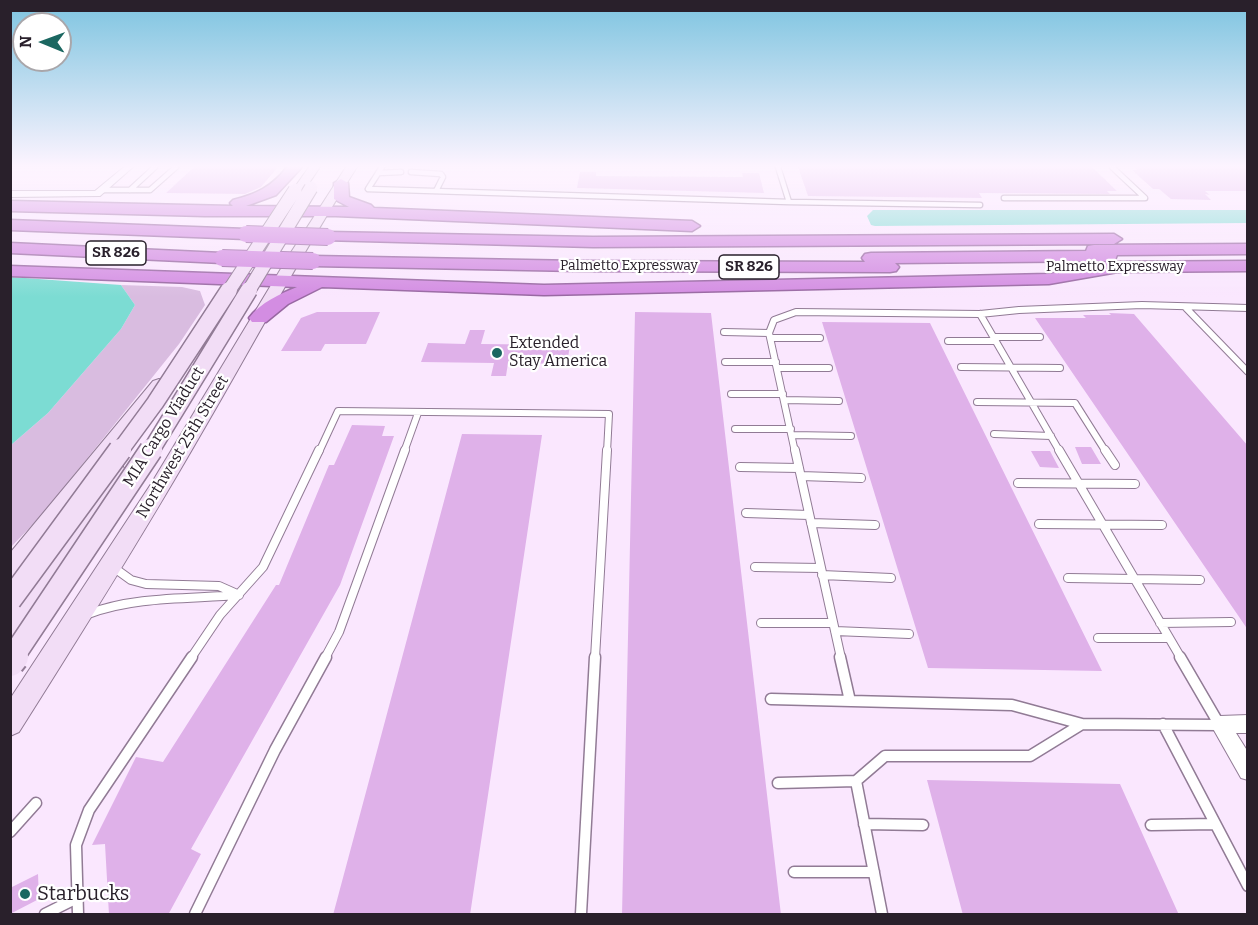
<!DOCTYPE html>
<style>
body{margin:0}
#map{position:relative;width:1258px;height:925px;overflow:hidden;background:#fae7fe;font-family:Bitter,serif}
canvas{display:block}
.frame{position:absolute;inset:0;border:12px solid #29202b;pointer-events:none}
.north{position:absolute;left:12px;top:12px;width:60px;height:60px;box-sizing:border-box;background:#fff;border:2px solid #a9a6aa;border-radius:50%;rotate:271deg;font-size:16px;font-weight:700;line-height:24px;text-align:center;color:#29202b}
.north::after{content:'';display:block;margin:auto;width:21px;height:27px;background:#1b6761;clip-path:polygon(50% 0,100% 100%,50% 72%,0 100%)}
</style>
<div id="map">
<canvas width="1258" height="925"></canvas>
<div class="frame"></div>
<div class="north">N</div>
</div>
<script>
const context = document.querySelector('canvas').getContext('2d');
context.lineJoin = 'round';
function paint(path, color) {
  context.fillStyle = color;
  context.fill(path, 'evenodd');
}
function strokePath(path, color, width, dash) {
  context.strokeStyle = color;
  context.lineWidth = width;
  context.lineCap = dash ? 'butt' : 'round';
  context.setLineDash(dash || []);
  context.stroke(path);
}
function drawText(font, color, halo, rows, align = 'center') {
  context.font = font + ' Bitter,serif';
  context.lineWidth = 4.5;
  context.setLineDash([]);
  context.textBaseline = 'middle';
  context.strokeStyle = halo;
  context.fillStyle = color;
  for (const [text, x, y, turn = 0] of rows) {
    context.save();
    context.translate(x, y);
    context.rotate((+turn || 0) * Math.PI / 180);
    context.textAlign = isNaN(turn) ? turn : align;
    if (halo) context.strokeText(text, 0, 0);
    context.fillText(text, 0, 0);
    context.restore();
  }
}
paint(new Path2D(`
 M121,285l61,2 18,4 5,14 -26,39 -138,172 -30,31v-102l37,-32 73,-84 14,-24z`), '#d9bce0');
paint(new Path2D(`
 M873,210h374l1,13 -373,3 -4,-1 -4,-9z
 M11,277l110,8 14,20 -14,24 -73,84 -37,32z`), '#7cdcd3');
paint(new Path2D(`
 M194,167h84l-17,20 -16,7 -79,-1z
 M798,167h294l25,24h-10l3,3 -131,-1 3,5 -174,-2z
 M1134,167h114v24h-43l5,4 -5,-1 6,6 -40,-1 -12,-10h-6l-21,-19h5z
 M580,172h16v4l147,1 -1,-4h17l5,20 -187,-5z
 M317,312h63l-14,32h-41l-4,7h-40l20,-33z
 M635,312l76,1 70,602h-159z
 M1109,313l25,1 114,132v184l-213,-312h51l-3,-3h28z
 M822,322l108,1 172,348 -174,-3z
 M470,330h15l-4,14 89,1 -3,19 -59,-1 -2,13h-15l3,-13 -73,-1 7,-19 37,1z
 M352,425l33,1 -3,10h12l-54,149 -149,264 10,5 -33,61h-59l-4,-71 -13,1 44,-88 27,5 113,-177h3l50,-120h5z
 M462,434l80,1 -72,480h-137z
 M1075,447h16l10,17h-19z
 M1031,451h19l9,17 -19,-1z
 M927,780l193,4 59,131h-216z
 M38,874l1,25 -29,15v-26z`), '#dfb1e9');
const laneFar3 = new Path2D(`
 M382,167l-14,22 421,13 191,3
 M778,167l11,35
 M411,172l30,2 2,3 -7,14
 M378,173l23,-1
 M102,190h48l26,-23
 M130,190l25,-23
 M1004,198h141l-33,-31`);
const laneFar2 = new Path2D(`
 M1186,308l62,64
 M980,314l80,138
 M724,332l45,1 26,119
 M769,333l5,-13 22,-8 184,2 39,-4 123,-5 106,3
 M994,337h46
 M771,338h49
 M948,341h48
 M725,362h51
 M961,367l99,1
 M777,368h52
 M731,394h52
 M784,400l55,1
 M977,402l98,1 31,49
 M735,429h56
 M994,434l57,2
 M792,435l59,1
 M319,452l19,-41 271,3 -2,38
 M404,452l14,-39`);
const laneFar1 = new Path2D(`
 M795,450l46,208
 M1059,450l122,208
 M1105,450l10,15
 M740,467l59,1
 M801,476l60,2
 M1018,483l117,1
 M746,513l63,2
 M811,523l64,2
 M1039,524l123,1
 M113,567l18,13 15,4 73,2 18,8
 M755,567l66,1
 M822,575l69,3
 M1068,578l132,2
 M88,614c46,-18 102,-15 151,-19
 M761,623h72
 M1160,623l71,-1
 M835,631l74,3
 M1098,638h71
 M191,658l29,-43 43,-48 56,-117
 M325,658l14,-26 66,-182
 M595,658l12,-208`);
const lane = new Path2D(`
 M840,657l10,44
 M1180,657l39,67
 M771,699l241,6 70,19
 M1163,724l85,162
 M778,783l78,-2
 M864,824l59,1
 M1151,825l64,-1
 M10,832l26,-29
 M794,872h80
 M45,914l32,-16
 M78,914l-2,-69 13,-35 103,-153
 M195,914l80,-164 51,-93
 M581,914l14,-257
 M882,914l-26,-133 29,-25h145l52,-32 138,1`);
const street = new Path2D(`
 M124,167h9l-33,29 -90,1v-6h85z
 M1248,715v18h-12l12,19v28l-7,-2 -30,-53 2,-6 7,-3z`);
const secondary = new Path2D(`
 M309,167h11l-30,44h-8l-2,-3z
 M346,167h11c-56,87 -104,178 -156,267 -58,101 -120,200 -182,298l-9,4v-37l141,-215 137,-227z
 M159,379l6,2 3,4 -3,4 -147,188 -8,2v-26l143,-172z
 M115,463l7,2 3,5 -41,72 -66,94 -8,2v-30l58,-78 40,-65z`);
const highway = new Path2D(`
 M287,167h15l-26,28 -30,11 103,1 -15,-8v-16l7,-4 7,4 1,14 22,8 3,3 318,13 8,5 -8,5 -356,-15h-131l-195,-5v-10l223,5 -3,-3 3,-3c23,-6 39,-13 54,-33z
 M10,220l236,9 8,5 -8,5 -236,-9z
 M328,232l265,5 521,-3 8,5 -8,5 -521,3 -271,-7 -2,-3 2,-3z
 M10,243l212,10 6,1 3,4 -3,4 -6,1 -212,-10z
 M1248,244v10l-131,1 -2,5 -6,1 -214,2 4,4 -3,4 -6,1 -311,-1 -266,-5 -6,-1 -3,-4 3,-4 6,-1 266,5 286,1 -3,-4 3,-4 6,-1 215,-2 2,-5 6,-1z
 M1248,261v10l-130,1 -69,12 -505,11 -222,-8 -34,17 -22,18h-14l-3,-4c12,-16 31,-24 48,-31l-287,-11v-10l534,19 505,-11 45,-8 8,-4z`);
strokePath(laneFar3, '#917b95', 7);
strokePath(laneFar2, '#917b95', 8);
strokePath(laneFar1, '#917b95', 10);
strokePath(lane, '#917b95', 13);
strokePath(street, '#917b95', 2);
strokePath(secondary, '#917b95', 2);
strokePath(highway, '#9867a2', 3);
strokePath(laneFar3, '#fff', 4.5);
strokePath(laneFar2, '#fff', 6);
strokePath(laneFar1, '#fff', 8);
strokePath(lane, '#fff', 10);
paint(street, '#fff');
paint(secondary, '#f2ddf6');
paint(highway, '#d38de2');
const secondaryBridgeFar3 = new Path2D(`
 M228,292l67,-102
 M248,292l63,-104`);
const secondaryBridgeFar2 = new Path2D(`
 M119,452l36,-49 74,-113
 M150,452l99,-162`);
const secondaryBridgeFar1 = new Path2D(`
 M10,600l110,-150
 M12,658l139,-208`);
const secondaryBridge = new Path2D(`
 M10,662l4,-5`);
const highwayBridge = new Path2D(`
 M246,234l82,3
 M222,258l91,3`);
strokePath(secondaryBridgeFar3, '#917b95', 15, []);
strokePath(secondaryBridgeFar2, '#917b95', 19, []);
strokePath(secondaryBridgeFar1, '#917b95', 25, []);
strokePath(secondaryBridge, '#917b95', 32, []);
strokePath(highwayBridge, '#9867a2', 18, []);
strokePath(secondaryBridgeFar3, '#f2ddf6', 13);
strokePath(secondaryBridgeFar2, '#f2ddf6', 16);
strokePath(secondaryBridgeFar1, '#f2ddf6', 22);
strokePath(secondaryBridge, '#f2ddf6', 28);
strokePath(highwayBridge, '#d38de2', 16);
const sky = context.createLinearGradient(0, 0, 0, 297);
sky.addColorStop(0, '#7dc4e0');
sky.addColorStop(0.56, '#fdf4ff');
sky.addColorStop(1, '#fdf4ff00');
context.fillStyle = sky;
context.fillRect(0, 0, 1258, 297);
for (const [x, y, r, color] of [
 [497,353,6,"#1b6761"],
 [25,894,6,"#1b6761"]
]) {
  const dot = new Path2D();
  dot.arc(x, y, r, 0, 2 * Math.PI);
  context.fillStyle = color;
  context.fill(dot);
  strokePath(dot, '#fff', 2);
}
drawText('14px', '#29202b', '#fff', [
 ["Palmetto Expressway",629,266],
 ["Palmetto Expressway",1115,267]
]);
for (const [x, y, w] of [
 [116,253,60],
 [749,267,60]
]) {
  const box = new Path2D();
  box.roundRect(x - w / 2, y - 12, w, 24, 4.5);
  context.fillStyle = '#fff';
  context.fill(box);
  strokePath(box, '#29202b', 1.5);
}
drawText('bold 15px', '#29202b', null, [
 ["SR 826",116,253],
 ["SR 826",749,267]
]);
drawText('16px', '#29202b', '#fff', [
 ["Extended",509,344],
 ["Stay America",509,362]
], 'left');
drawText('16px', '#29202b', '#fff', [
 ["MIA Cargo Viaduct",164,427,-58],
 ["Northwest 25th Street",183,447,-59]
]);
drawText('20px', '#29202b', '#fff', [
 ["Starbucks",37,894]
], 'left');
</script>
